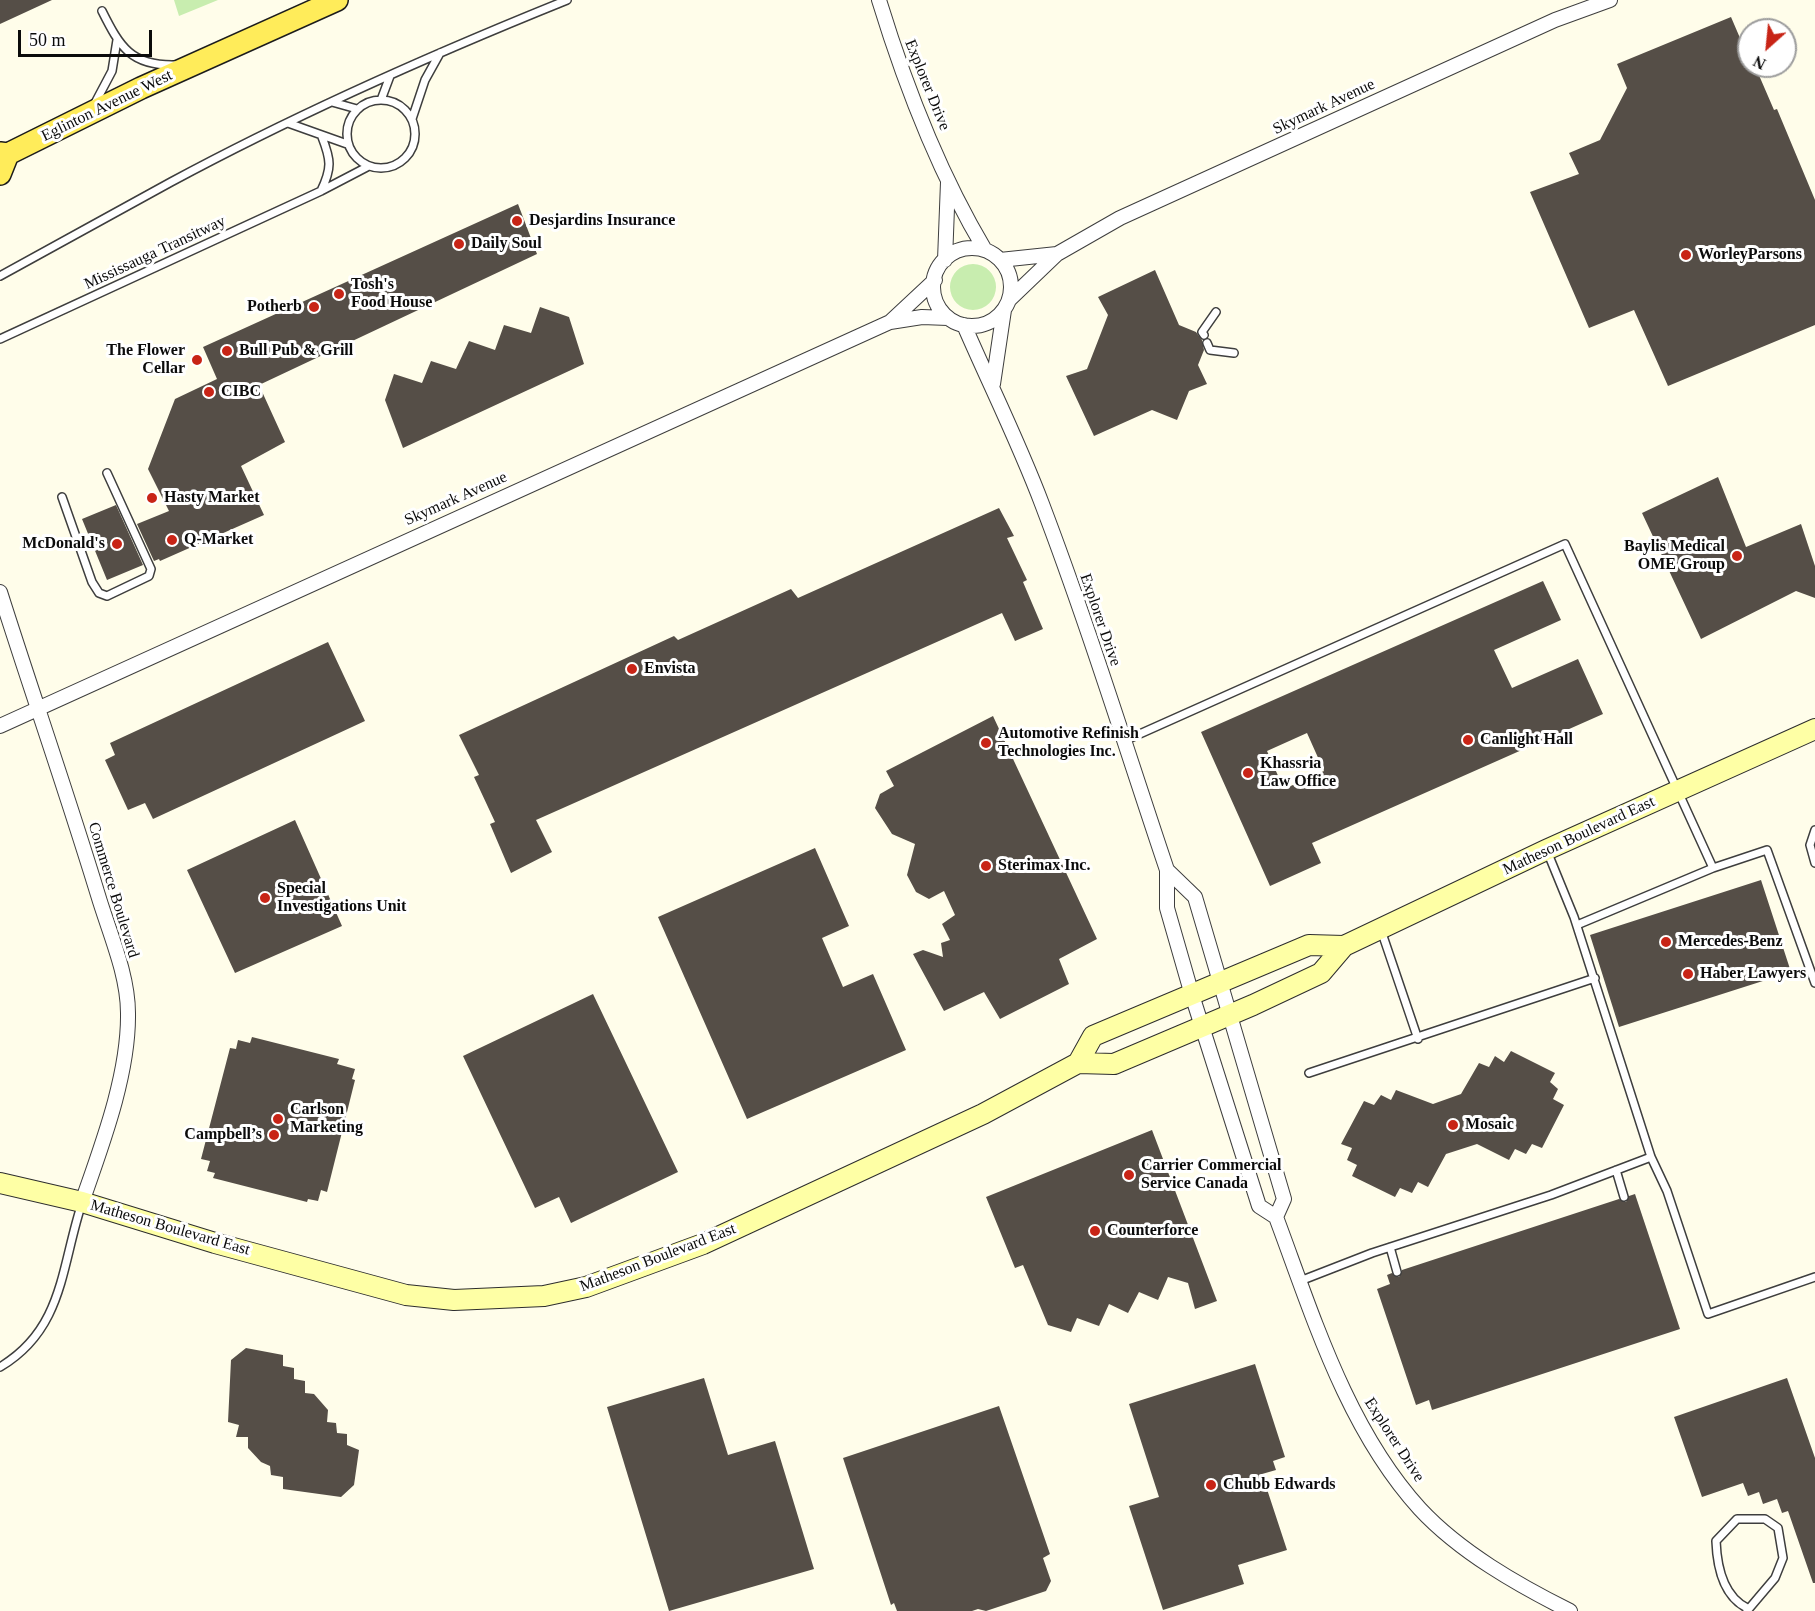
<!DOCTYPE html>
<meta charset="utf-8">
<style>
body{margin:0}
#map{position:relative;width:1815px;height:1611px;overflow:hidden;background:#fffdea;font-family:"Times New Roman",serif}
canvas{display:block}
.north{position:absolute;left:1737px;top:18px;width:60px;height:60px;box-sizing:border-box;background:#fff;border:2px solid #9d9d9d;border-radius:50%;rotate:207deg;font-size:16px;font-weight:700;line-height:24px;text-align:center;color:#0b0b0b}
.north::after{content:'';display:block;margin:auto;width:21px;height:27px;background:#c82416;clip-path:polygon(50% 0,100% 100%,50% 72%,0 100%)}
.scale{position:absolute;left:18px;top:30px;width:134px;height:27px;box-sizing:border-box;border:3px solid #0b0b0b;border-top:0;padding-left:8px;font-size:18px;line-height:21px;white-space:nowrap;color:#0b0b0b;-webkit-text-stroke:4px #fff;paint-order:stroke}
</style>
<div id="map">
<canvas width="1815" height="1611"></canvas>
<div class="north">N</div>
<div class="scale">50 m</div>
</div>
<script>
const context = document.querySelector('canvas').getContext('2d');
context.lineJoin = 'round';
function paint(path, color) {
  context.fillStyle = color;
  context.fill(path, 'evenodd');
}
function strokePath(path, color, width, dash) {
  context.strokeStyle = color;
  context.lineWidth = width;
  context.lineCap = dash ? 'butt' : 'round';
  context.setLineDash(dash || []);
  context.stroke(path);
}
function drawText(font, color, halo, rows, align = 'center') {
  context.font = font + ' "Times New Roman",serif';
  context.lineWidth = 6;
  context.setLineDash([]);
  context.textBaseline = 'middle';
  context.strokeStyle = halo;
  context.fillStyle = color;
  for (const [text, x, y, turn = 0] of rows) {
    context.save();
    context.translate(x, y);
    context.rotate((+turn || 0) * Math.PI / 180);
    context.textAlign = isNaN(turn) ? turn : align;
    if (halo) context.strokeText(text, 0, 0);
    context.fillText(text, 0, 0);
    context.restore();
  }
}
paint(new Path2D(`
 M174,0h44l-39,16z
 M950 287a23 23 0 1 1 46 0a23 23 0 1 1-46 0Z`), '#c8edaf');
paint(new Path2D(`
 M0,0h52l-52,24z
 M1731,17l18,42v7h6l19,44 3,-1 38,91v125l-147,61 -34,-76 -45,18 -59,-136 49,-18 -10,-21 31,-13 27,-52 -10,-24z
 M518,204l19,50 -278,131 26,57 -44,24 23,49 -104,46 -1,-2 -5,2 -17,-37 32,-13 -21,-42 27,-70 42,-20 -14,-32z
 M1155,270l24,55 17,7 6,8 2,10 -6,15 9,19 -18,7 -12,29 -25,-10 -58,26 -28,-60 21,-7 21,-54 -10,-18z
 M540,307l29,10 15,47 -181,84 -18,-48 9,-26 28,9 9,-22 25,8 13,-28 26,9 9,-25 27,8z
 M1718,477l28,70 55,-23 14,42v32l-19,-7 -95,48 -59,-126z
 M116,505l27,60 -36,15 -25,-61z
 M999,508l15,28 -7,2 20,42 -4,2 20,47 -28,12 -13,-28 -466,207 16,32 -41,21 -21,-49 5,-2 -21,-45 5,-2 -20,-40 215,-99 4,4 113,-51 7,9z
 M1543,581l18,39 -67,30 18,38 66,-29 25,55 -291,129 9,20 -51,23 -69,-154zM1307,733l17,38 -40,18 -17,-38z
 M328,642l37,79 -212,98 -8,-16 -17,7 -23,-50 10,-5 -5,-12z
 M993,716l104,223 -38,20 10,25 -69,35 -16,-27 -40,19 -31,-57 10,-4 20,7 -2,-14 9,-3 -8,-16 13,-9 -11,-24 -15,8 -13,-7 -9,-17 8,-31 -23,-10 -17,-26 5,-14 14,-8 -8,-15z
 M295,820l47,106 -107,47 -48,-103z
 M815,848l34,78 -27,12 21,49 30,-13 33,76 -159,69 -89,-202z
 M1761,880l30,92 -172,55 -29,-92z
 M593,994l85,178 -107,51 -12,-26 -24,11 -72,-152z
 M252,1037l87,22 -2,5 18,5 -3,10 3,1 -28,112 -6,-2 -3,11 -10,-2 -1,3 -94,-24 2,-5 -8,-2 3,-10 -9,-2 29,-111 6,1 2,-9 12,3z
 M1511,1051l44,22 -5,9 8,7 -5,10 11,6 -22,43 -10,-4 -6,10 -11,-5 -6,11 -32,-16 -31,10 -18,33 -10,-5 -6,11 -12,-5 -5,9 -43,-21 5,-11 -10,-5 5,-12 -11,-4 23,-43 10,4 7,-10 10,5 5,-10 37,14 28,-10 18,-31 10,4 6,-11 9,6z
 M1152,1130l65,171 -22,8 -7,-26 -20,-6 -10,23 -19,-8 -11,21 -19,-9 -10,22 -22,-8 -6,14 -23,-7 -25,-60 -8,3 -29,-71z
 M1635,1194l45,135 -248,81 -3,-10 -13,5 -39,-116 13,-5 -3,-9 5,-2 7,4 3,-7 217,-71 7,3 3,-6z
 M246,1348l37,7v11l11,2v11l11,2v12l9,1 14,16 -1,12 9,1 1,10 10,1v11l12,5 -5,35 -13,12 -58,-8v-12l-12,-2 -1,-9 -9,-4 -13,-14v-11h-12l3,-12 -11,-3 3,-62z
 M1255,1364l30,93 -12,4 3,9 -14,4 25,76 -49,15 6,19 -81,26 -34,-104 30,-9 -30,-93z
 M704,1378l24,77 47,-14 39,128 -145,42 -62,-204z
 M1787,1378l28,80v125h-2l-25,-72 -6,2 -5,-14 -14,5 -4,-12 -11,4 -5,-13 -41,14 -28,-80z
 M999,1406l51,148 -7,4 8,23 -5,10 -60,20 -8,-2 -6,2h-75l-3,-8 -3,2 -48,-147z`), '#554e47');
const lane = new Path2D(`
 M102,11c18,36 29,55 73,54
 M347 134a34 34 0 1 1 68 0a34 34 0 1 1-68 0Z
 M381,100l9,-24
 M332,102l25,7
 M94,105l18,-34 5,-31
 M412,119l13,-39 15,-27
 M288,123l59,21
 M321,191c11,-23 10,-31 1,-54
 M0,276c57,-31 114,-63 171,-94 128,-69 262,-128 396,-182
 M1204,335l-2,-3 14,-20
 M0,339l321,-148 46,-24
 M1207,343l3,7 24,3
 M62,497l30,85 7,11 8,3 42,-20 2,-7 -44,-96
 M1124,741l441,-197 148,324
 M1815,830l-5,15 5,18
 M1547,851l27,66 77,240 16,34 41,123 107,-37
 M1577,925l136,-57 54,-18 48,133
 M1381,930l37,109
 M1309,1073l286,-95
 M1616,1170l8,27
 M1390,1247l7,25
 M1300,1281l72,-28 179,-58 100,-38
 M0,1367c64,-38 61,-101 82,-164
 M1747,1611l28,-33 8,-20 -5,-30 -13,-9h-28l-21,22c1,26 7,55 31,67`);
const street = new Path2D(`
 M879,0c26,85 60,173 106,250
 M933 287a39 39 0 1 1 78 0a39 39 0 1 1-78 0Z
 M945,260l3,-78
 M1000,260l57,-6
 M1010,299l47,-45 63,-36 435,-198 55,-20
 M890,322l45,-42
 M964,325c26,60 55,118 78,179 46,121 84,244 125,366v38l25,87 67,211 17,11c37,99 71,212 144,292 40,43 98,76 150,102
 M993,384l11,-74
 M0,592c32,101 67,201 98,303 11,37 30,79 30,118 1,61 -26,132 -46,189
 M0,726l890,-404 32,-5 26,1
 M1167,870l28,27 89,302 -8,18`);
const secondary = new Path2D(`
 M1078,1063l15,-27 216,-91 35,1 202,-96 269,-121
 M0,1183l82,19 133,41 191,52 48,5 90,-4 42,-9 117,-43 280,-130 95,-51 36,1 139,-59 68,-32 23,-27`);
const primary = new Path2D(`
 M0,153l8,1 133,-66 196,-88
 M0,174l8,-20`);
strokePath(lane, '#3e3e3e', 10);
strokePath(street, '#3e3e3e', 16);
strokePath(secondary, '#2d2d2d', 22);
strokePath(primary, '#1c1c1c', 24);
strokePath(lane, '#fff', 7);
strokePath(street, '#fff', 14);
strokePath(secondary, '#feffa5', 20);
strokePath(primary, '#ffec5a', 21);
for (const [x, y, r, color] of [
 [517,221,6,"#c82416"],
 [459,244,6,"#c82416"],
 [1686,255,6,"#c82416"],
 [339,294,6,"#c82416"],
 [314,307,6,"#c82416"],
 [227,351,6,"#c82416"],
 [197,360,6,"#c82416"],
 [209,392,6,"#c82416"],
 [152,498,6,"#c82416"],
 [172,540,6,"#c82416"],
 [117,544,6,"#c82416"],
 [1737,556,6,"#c82416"],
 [632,669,6,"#c82416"],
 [1468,740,6,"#c82416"],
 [986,743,6,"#c82416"],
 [1248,773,6,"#c82416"],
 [986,866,6,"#c82416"],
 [265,898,6,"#c82416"],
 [1666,942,6,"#c82416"],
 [1688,974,6,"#c82416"],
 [278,1119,6,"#c82416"],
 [1453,1125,6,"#c82416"],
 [274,1135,6,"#c82416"],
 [1129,1175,6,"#c82416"],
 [1095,1231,6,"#c82416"],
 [1211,1485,6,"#c82416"]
]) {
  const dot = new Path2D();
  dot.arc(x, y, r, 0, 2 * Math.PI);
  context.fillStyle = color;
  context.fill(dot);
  strokePath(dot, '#fff', 2);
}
drawText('16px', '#0b0b0b', '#fff', [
 ["Explorer Drive",927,85,68],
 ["Eglinton Avenue West",107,106,-26],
 ["Skymark Avenue",1324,107,-25],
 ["Mississauga Transitway",155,253,-25],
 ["Skymark Avenue",456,499,-24],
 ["Explorer Drive",1100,620,71],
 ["Matheson Boulevard East",1579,836,-25],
 ["Commerce Boulevard",113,890,73],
 ["Matheson Boulevard East",170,1228,16],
 ["Matheson Boulevard East",658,1258,-21],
 ["Explorer Drive",1394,1440,57]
]);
drawText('bold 16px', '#0b0b0b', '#fff', [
 ["Desjardins Insurance",529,221],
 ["Daily Soul",471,244],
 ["WorleyParsons",1698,255],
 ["Tosh's",351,285],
 ["Food House",351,303],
 ["Potherb",302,307,"right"],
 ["The Flower",185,351,"right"],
 ["Cellar",185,369,"right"],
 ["Bull Pub & Grill",239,351],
 ["CIBC",221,392],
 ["Hasty Market",164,498],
 ["Q-Market",184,540],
 ["McDonald's",105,544,"right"],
 ["Baylis Medical",1725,547,"right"],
 ["OME Group",1725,565,"right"],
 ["Envista",644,669],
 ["Automotive Refinish",998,734],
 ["Technologies Inc.",998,752],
 ["Canlight Hall",1480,740],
 ["Khassria",1260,764],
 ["Law Office",1260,782],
 ["Sterimax Inc.",998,866],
 ["Special",277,889],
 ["Investigations Unit",277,907],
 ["Mercedes-Benz",1678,942],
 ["Haber Lawyers",1700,974],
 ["Carlson",290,1110],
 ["Marketing",290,1128],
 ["Mosaic",1465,1125],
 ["Campbell’s",262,1135,"right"],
 ["Carrier Commercial",1141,1166],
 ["Service Canada",1141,1184],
 ["Counterforce",1107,1231],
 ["Chubb Edwards",1223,1485]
], 'left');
</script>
